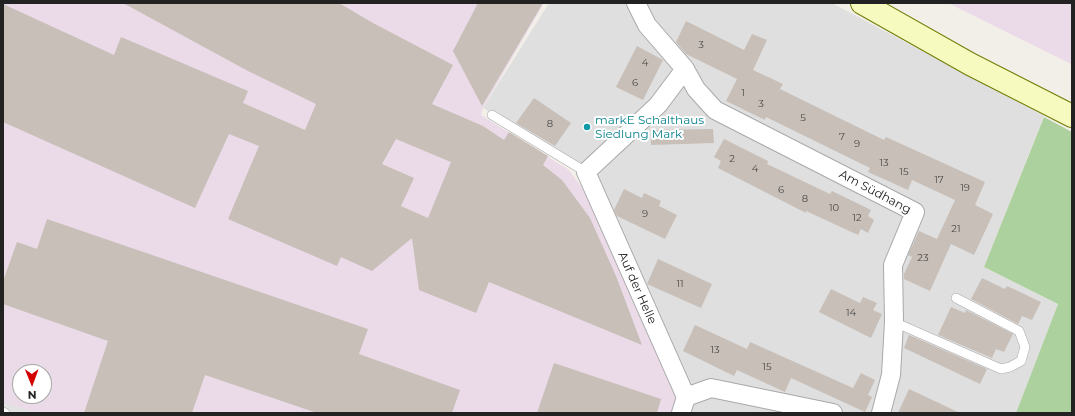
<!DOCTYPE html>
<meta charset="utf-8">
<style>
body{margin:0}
#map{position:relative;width:1075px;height:416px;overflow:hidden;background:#f2efe9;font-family:Montserrat,sans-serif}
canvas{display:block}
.frame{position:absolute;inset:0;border:4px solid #222;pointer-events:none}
.north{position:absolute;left:12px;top:364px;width:40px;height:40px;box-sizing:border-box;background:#fff;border:1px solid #a7a7a7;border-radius:50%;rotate:179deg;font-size:11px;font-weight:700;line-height:16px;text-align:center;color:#222}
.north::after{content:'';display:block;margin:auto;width:14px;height:18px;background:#d40000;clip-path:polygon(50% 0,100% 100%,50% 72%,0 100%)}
</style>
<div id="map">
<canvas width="1075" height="416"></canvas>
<div class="frame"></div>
<div class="north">N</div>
</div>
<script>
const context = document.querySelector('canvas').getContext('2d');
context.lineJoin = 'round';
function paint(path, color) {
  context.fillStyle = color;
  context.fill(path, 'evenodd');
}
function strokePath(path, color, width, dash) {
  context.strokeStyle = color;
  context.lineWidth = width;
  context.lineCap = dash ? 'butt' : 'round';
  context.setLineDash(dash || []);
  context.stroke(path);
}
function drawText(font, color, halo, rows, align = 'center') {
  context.font = font + ' Montserrat,sans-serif';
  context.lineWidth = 4;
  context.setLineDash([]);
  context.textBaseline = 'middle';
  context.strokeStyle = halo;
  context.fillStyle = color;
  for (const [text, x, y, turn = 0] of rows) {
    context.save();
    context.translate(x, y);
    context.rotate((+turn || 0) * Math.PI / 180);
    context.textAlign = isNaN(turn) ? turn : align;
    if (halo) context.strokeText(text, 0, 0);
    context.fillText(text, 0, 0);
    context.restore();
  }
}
paint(new Path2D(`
 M549,3h283l212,113 -60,151 74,37 -42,109h-335l-96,-245 -102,-60z`), '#e0dfdf');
paint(new Path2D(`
 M3,3h541l-61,105 -2,7 88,55 13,18 104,209 -5,16 -678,-1zM20,372h24v24h-24z
 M948,3h124v62l-1,-1z`), '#ebdbe8');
paint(new Path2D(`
 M1044,117l28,15v281h-56l42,-109 -74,-37z`), '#add19e');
paint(new Path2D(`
 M3,402l33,11h-33z`), '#e2e2e2');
paint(new Path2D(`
 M123,3h216l34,20 80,42 -21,39 51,22 21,14 5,-8 39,24 -5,9 19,15 28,38 26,58 26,69 -153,-63 -13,31 -57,-23 -7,-52 -40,33 -31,-14 -4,9 -109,-47 31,-73 -30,-12 -34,74 -192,-86v-118l111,51 7,-18 127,54 -5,12 62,27 11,-26 -68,-33zM396,139l55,23 -23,56 -27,-12 13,-28 -32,-14z
 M478,3h65l-61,103 -29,-55z
 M686,21l58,29 8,-16 15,6 -14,30 30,14 -3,5 104,51 2,-3 99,45 -10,23 18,9 -19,41 -23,-11 -21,47 -26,-12v-5l8,-17 -4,-2 11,-24 18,8 18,-39 -43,-20 -4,10 -40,-18 2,-4 -104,-51 -1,3 -39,-19 11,-22 -51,-25 -10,-12z
 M637,46l26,14 -20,40 -27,-13z
 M534,98l37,25 -16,23 -39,-23z
 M713,129l1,14 -63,2v-15z
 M724,139l44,22 -1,3 63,30 2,-3 39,19 -3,6 6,4 -6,13 -7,-4 -3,6 -52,-24v2l-88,-45 3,-7 -7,-4z
 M624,189l18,9 2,-5 17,8 -2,5 18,9 -12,24 -48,-23 -3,-6z
 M47,219l321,110 -9,25 101,36 -8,23h-135l-112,-38 -13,38h-108l24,-72 -105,-37v-23l14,-39 20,7z
 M658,259l54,25 -11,24 -54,-24z
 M982,278l23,11 2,-3 34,16 -9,18 -10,-4 -4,8 -47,-25z
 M831,289l29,14 3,-6 14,6 -4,7 9,4 -11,24 -52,-26z
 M951,307l14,6 1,-3 47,24 -9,18 -8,-3 -4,9 -54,-23z
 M695,325l52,24 3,-7 103,46 8,-15 14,7 -7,15 4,2 -7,15 -74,-34 -6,14 -48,-22 -3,6 -51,-25z
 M909,335l78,34 -7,15 -76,-36z
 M554,363l107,36 -4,14h-120z
 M909,389l51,24h-62z`), '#c7bfb8');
const lane = new Path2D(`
 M492,115l94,57
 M894,322l107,47 9,-2 11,-6 4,-14 -6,-16 -63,-33
 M3,412l2,1`);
const street = new Path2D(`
 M636,3l11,22 38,44 11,20 19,21 200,102 -22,53 1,57 -3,53 -10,38
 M685,69l-27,36 -72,67 100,225
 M686,397l25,-9 122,25
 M681,413l5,-16`);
const secondary = new Path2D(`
 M862,3l108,61 102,52`);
strokePath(lane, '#a9a9a9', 10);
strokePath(street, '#a9a9a9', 20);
strokePath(secondary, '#707d05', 24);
strokePath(lane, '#fff', 9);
strokePath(street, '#fff', 18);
strokePath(secondary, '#f7fabf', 22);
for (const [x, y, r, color] of [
 [587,127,4,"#0f9aa8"]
]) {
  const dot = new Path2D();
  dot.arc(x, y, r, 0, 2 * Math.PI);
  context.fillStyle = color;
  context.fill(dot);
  strokePath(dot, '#fff', 1.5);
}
drawText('10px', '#4b4948', null, [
 ["3",701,45],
 ["4",645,63],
 ["6",635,83],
 ["1",743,93],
 ["3",761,104],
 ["5",803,118],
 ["8",550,124],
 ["7",842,137],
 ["9",857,144],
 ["2",732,159],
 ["13",884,163],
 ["4",755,169],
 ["15",904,172],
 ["17",939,180],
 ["19",965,188],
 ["6",781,190],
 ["8",805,199],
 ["10",834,208],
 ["9",645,214],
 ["12",857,218],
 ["21",956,229],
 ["23",923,258],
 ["11",680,284],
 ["14",851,313],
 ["13",715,350],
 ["15",767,367]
]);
drawText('12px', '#0d838f', '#fff', [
 ["markE Schalthaus",595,120],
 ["Siedlung Mark",595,134]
], 'left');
drawText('12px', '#222', '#fff', [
 ["Am Südhang",875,192,28],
 ["Auf der Helle",637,288,66]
]);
</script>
